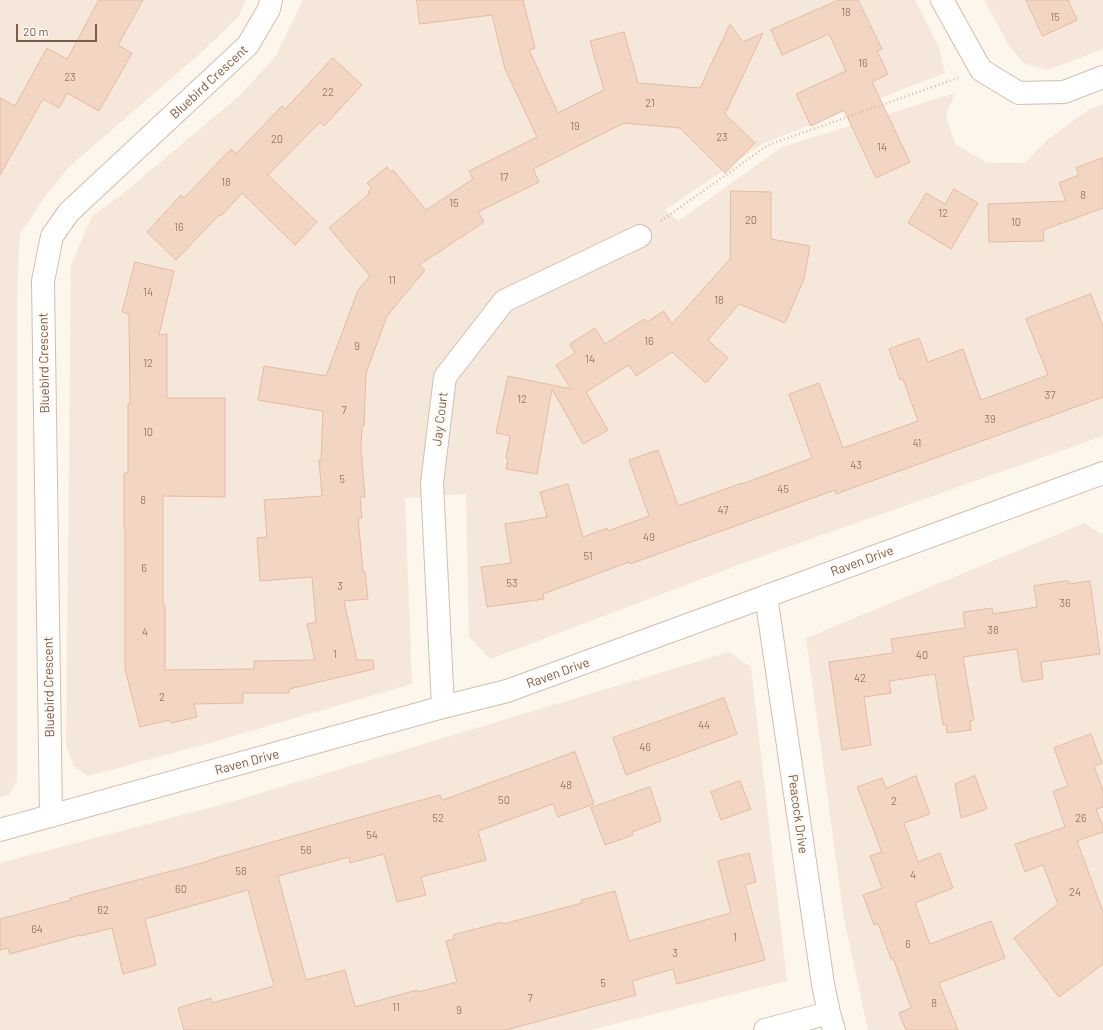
<!DOCTYPE html>
<style>
body{margin:0}
#map{position:relative;width:1103px;height:1030px;overflow:hidden;background:#fdf6ec;font-family:Barlow,sans-serif}
canvas{display:block}
.scale{position:absolute;left:16px;top:24px;width:81px;height:18px;box-sizing:border-box;border:2px solid #7a5c4d;border-top:0;padding-left:5px;font-size:12px;line-height:14px;white-space:nowrap;color:#7a5c4d;-webkit-text-stroke:3px #fffaf3;paint-order:stroke}
</style>
<div id="map">
<canvas width="1103" height="1030"></canvas>
<div class="scale">20 m</div>
</div>
<script>
const context = document.querySelector('canvas').getContext('2d');
context.lineJoin = 'round';
function paint(path, color) {
  context.fillStyle = color;
  context.fill(path, 'evenodd');
}
function strokePath(path, color, width, dash) {
  context.strokeStyle = color;
  context.lineWidth = width;
  context.lineCap = dash ? 'butt' : 'round';
  context.setLineDash(dash || []);
  context.stroke(path);
}
function drawText(font, color, halo, rows, align = 'center') {
  context.font = font + ' Barlow,sans-serif';
  context.lineWidth = 4;
  context.setLineDash([]);
  context.textBaseline = 'middle';
  context.strokeStyle = halo;
  context.fillStyle = color;
  for (const [text, x, y, turn = 0] of rows) {
    context.save();
    context.translate(x, y);
    context.rotate((+turn || 0) * Math.PI / 180);
    context.textAlign = isNaN(turn) ? turn : align;
    if (halo) context.strokeText(text, 0, 0);
    context.fillText(text, 0, 0);
    context.restore();
  }
}
paint(new Path2D(`
 M0,0h246l-7,16 -36,35 -134,116 -25,31 -24,36 -3,58v489l-8,14 -9,2z
 M303,0h612l24,48 6,25 -181,70 -99,67 13,11 104,-74 173,-54 -9,23 9,28 32,19h38l21,-22 42,-31 15,-6v332l-335,118 -278,105 -21,-22 -3,-143 -61,4 7,186 -199,58 -125,34 -14,-10 -8,-20 5,-481 21,-49 27,-19 120,-101 37,-40z
 M984,0h119v49l-56,21 -23,-7 -15,-17z
 M1085,523l16,11 2,-1v497h-235l-24,-111 -38,-281z
 M729,652l22,15 36,314 -197,49h-590v-167l231,-61z`), '#f5e8da');
const building = new Path2D(`
 M99,0h44l-25,45 14,8 -14,25 -19,33 -32,-18 -8,15 -16,-9 -43,76v-77l15,8 32,-58 20,11z
 M417,0h106l12,48 -6,2 29,63 46,-23 -14,-49 34,-9 14,51 62,5 30,-64 13,18 20,-9 -38,81 30,29 -30,30 -45,-45 -56,-5 -91,46 6,13 -61,30 6,10 -65,43 6,5 -38,46 -21,57 -2,53h-2l-1,23 4,48h-5l2,21h-4l5,54h2l3,27 -24,2 13,59h16l1,9 -85,20v4h-46v10l-49,1 3,13 -26,6 -1,-3 -30,7 -15,-58v-141h-1v-55h4v-69h2l-1,-90 -7,-2 13,-50 39,9 -15,64 8,-1v64h58v99l-62,-1v109h2v65l89,-1v-8l61,-1 -8,-36 9,-2 -4,-45 -52,4 -3,-43 10,-1 -3,-37 58,-4 -3,-36h2l2,-49 -65,-11 6,-34 62,10 32,-86 12,-14 -41,-48 41,-35 -2,-1 4,-3 -5,-6 20,-16 4,5 2,-2 33,40 47,-31 -4,-8 68,-34 -32,-68 -13,-54 -72,9z
 M839,0h19l24,49 -5,2 11,23 -16,8 38,80 -34,16 -32,-68 -33,16 -15,-32 50,-23 -17,-37 -47,21 -11,-25z
 M1026,0h42l9,20 -34,16z
 M333,58l29,27 -38,41 -4,-4 -52,53 49,47 -22,23 -53,-52 -21,23 -2,-1 -43,45 -29,-28 34,-37 3,3 47,-49 5,5 46,-48 3,3z
 M1103,158v50l-60,22 1,11 -55,1 -1,-38 78,-3 -7,-18 20,-8 -3,-7z
 M954,189l24,14 -27,46 -43,-26 18,-30 19,11z
 M731,191l40,1v47l39,7 -6,33 -19,44 -46,-19 -31,36 20,18 -22,25 -34,-31 -36,24 -7,-11 -43,27 22,38 -25,14 -31,-55 -15,85 -31,-5 2,-10 -2,-1 4,-22 -14,-3 12,-57 63,13 -15,-24 19,-12 -5,-9 25,-16 10,16 39,-25 3,3 17,-11 8,13 58,-65z
 M1091,294l12,33v70l-267,97 -1,-4 -205,74 -1,-2 -86,32 1,5 -57,8 -6,-40 30,-4 -6,-39 42,-7 -7,-25 28,-8 15,53 24,-9 1,3 41,-15 -20,-56 29,-10 20,56 64,-23v1l70,-26 -23,-64 30,-11 24,65 75,-27 -15,-42 -3,1 -11,-31 30,-11 9,24 35,-13 18,51 67,-25 -22,-56z
 M1068,581l1,3 21,-3 10,73 -59,8 2,17 -21,3 -5,-33 -54,8 11,63 -4,1 1,9 -24,3 -1,-9 -3,1 -8,-51 -46,7 2,12 -27,4 7,48 -29,5 -13,-88 64,-9 -2,-14 74,-11 -2,-16 29,-4 1,6 44,-7 -3,-21z
 M724,698l13,36 -111,41 -13,-37z
 M1091,734l11,29 -8,3 9,25v16l-7,2 7,18v5l-26,9 26,71v52l-44,33 -45,-59 44,-34 -15,-39 -18,7 -10,-28 50,-17 -12,-36 15,-5 -14,-38z
 M575,752l19,52 -36,13 -5,-13 -75,27 8,29 -65,17 5,18 -29,7 -13,-48 -34,9 -1,-6 -71,19 28,104 39,-10 10,37 62,-17 1,2 39,-10 -11,-41 8,-2 -1,-4 49,-13 1,2 79,-21 -1,-3 34,-9 14,50 102,-28 -13,-52 31,-8 7,29 -11,3 20,75 -88,24 -4,-15 -41,12 4,14 -130,35h-322l-6,-22 33,-10 1,5 62,-17 -26,-96 -103,29 11,46 -33,9 -11,-46 -32,8v-1l-70,19 -2,-6 -8,2v-31l71,-19 -1,-2 139,-37v-1l130,-37 101,-28 2,5z
 M916,776l14,38 -26,9 14,39 22,-9 13,35 -38,15 15,41 61,-23 14,37 -66,25 19,47h-52l-7,-17 12,-5 -18,-50 -2,1 -13,-36 -4,2 -11,-30 19,-7 -12,-32 12,-4 -25,-65 25,-9 4,10z
 M975,776l12,33 -26,9 -6,-34z
 M740,781l11,28 -30,11 -10,-28z
 M650,787l11,34 -29,11 1,3 -28,10 -14,-37z`);
paint(building, '#f3d5c3');
strokePath(building, '#e6bba3', 1);
const minor = new Path2D(`
 M942,0l39,70 38,23 45,-1 39,-15
 M766,596l57,388 6,29 5,17
 M443,707l-11,-224 13,-106 59,-76 136,-65
 M51,816l-8,-535 9,-45 17,-24 179,-167 21,-36 2,-9
 M0,830l443,-123 64,-16 596,-218
 M765,1030l64,-17`);
strokePath(minor, '#d1beb0', 24);
strokePath(new Path2D(`
 M661,221l107,-76 190,-67`), '#d9b8a5', 2.5, [1, 3]);
strokePath(minor, '#fff', 22);
drawText('11px', '#987a6a', null, [
 ["18",846,12],
 ["15",1055,17],
 ["16",863,63],
 ["23",70,77],
 ["22",328,92],
 ["21",650,103],
 ["19",575,126],
 ["23",722,137],
 ["20",277,139],
 ["14",882,147],
 ["17",504,177],
 ["18",226,182],
 ["8",1083,195],
 ["15",454,203],
 ["12",943,213],
 ["20",751,220],
 ["10",1016,222],
 ["16",179,227],
 ["11",392,280],
 ["14",148,292],
 ["18",719,300],
 ["16",649,341],
 ["9",357,346],
 ["14",590,359],
 ["12",148,363],
 ["37",1050,395],
 ["12",522,399],
 ["7",344,410],
 ["39",990,419],
 ["10",148,432],
 ["41",917,443],
 ["43",856,465],
 ["5",342,479],
 ["45",783,489],
 ["8",143,500],
 ["47",723,510],
 ["49",649,537],
 ["51",588,556],
 ["6",144,568],
 ["53",512,583],
 ["3",340,586],
 ["36",1065,603],
 ["38",993,630],
 ["4",145,632],
 ["1",335,654],
 ["40",922,655],
 ["42",860,678],
 ["2",162,697],
 ["44",704,725],
 ["46",645,747],
 ["48",566,785],
 ["50",504,800],
 ["2",894,801],
 ["52",438,818],
 ["26",1081,818],
 ["54",372,835],
 ["56",306,850],
 ["58",241,871],
 ["4",913,875],
 ["60",181,889],
 ["24",1075,892],
 ["62",103,910],
 ["64",37,929],
 ["1",735,937],
 ["6",908,944],
 ["3",675,953],
 ["5",603,983],
 ["7",530,998],
 ["8",934,1003],
 ["11",396,1007],
 ["9",459,1010]
]);
drawText('13px', '#7a5c4d', '#fffaf3', [
 ["Bluebird Crescent",209,82,-43],
 ["Bluebird Crescent",44,363,-91],
 ["Jay Court",440,419,-83],
 ["Raven Drive",862,561,-20],
 ["Raven Drive",558,673,-20],
 ["Bluebird Crescent",49,687,-91],
 ["Raven Drive",247,762,-15],
 ["Peacock Drive",798,814,82]
]);
</script>
